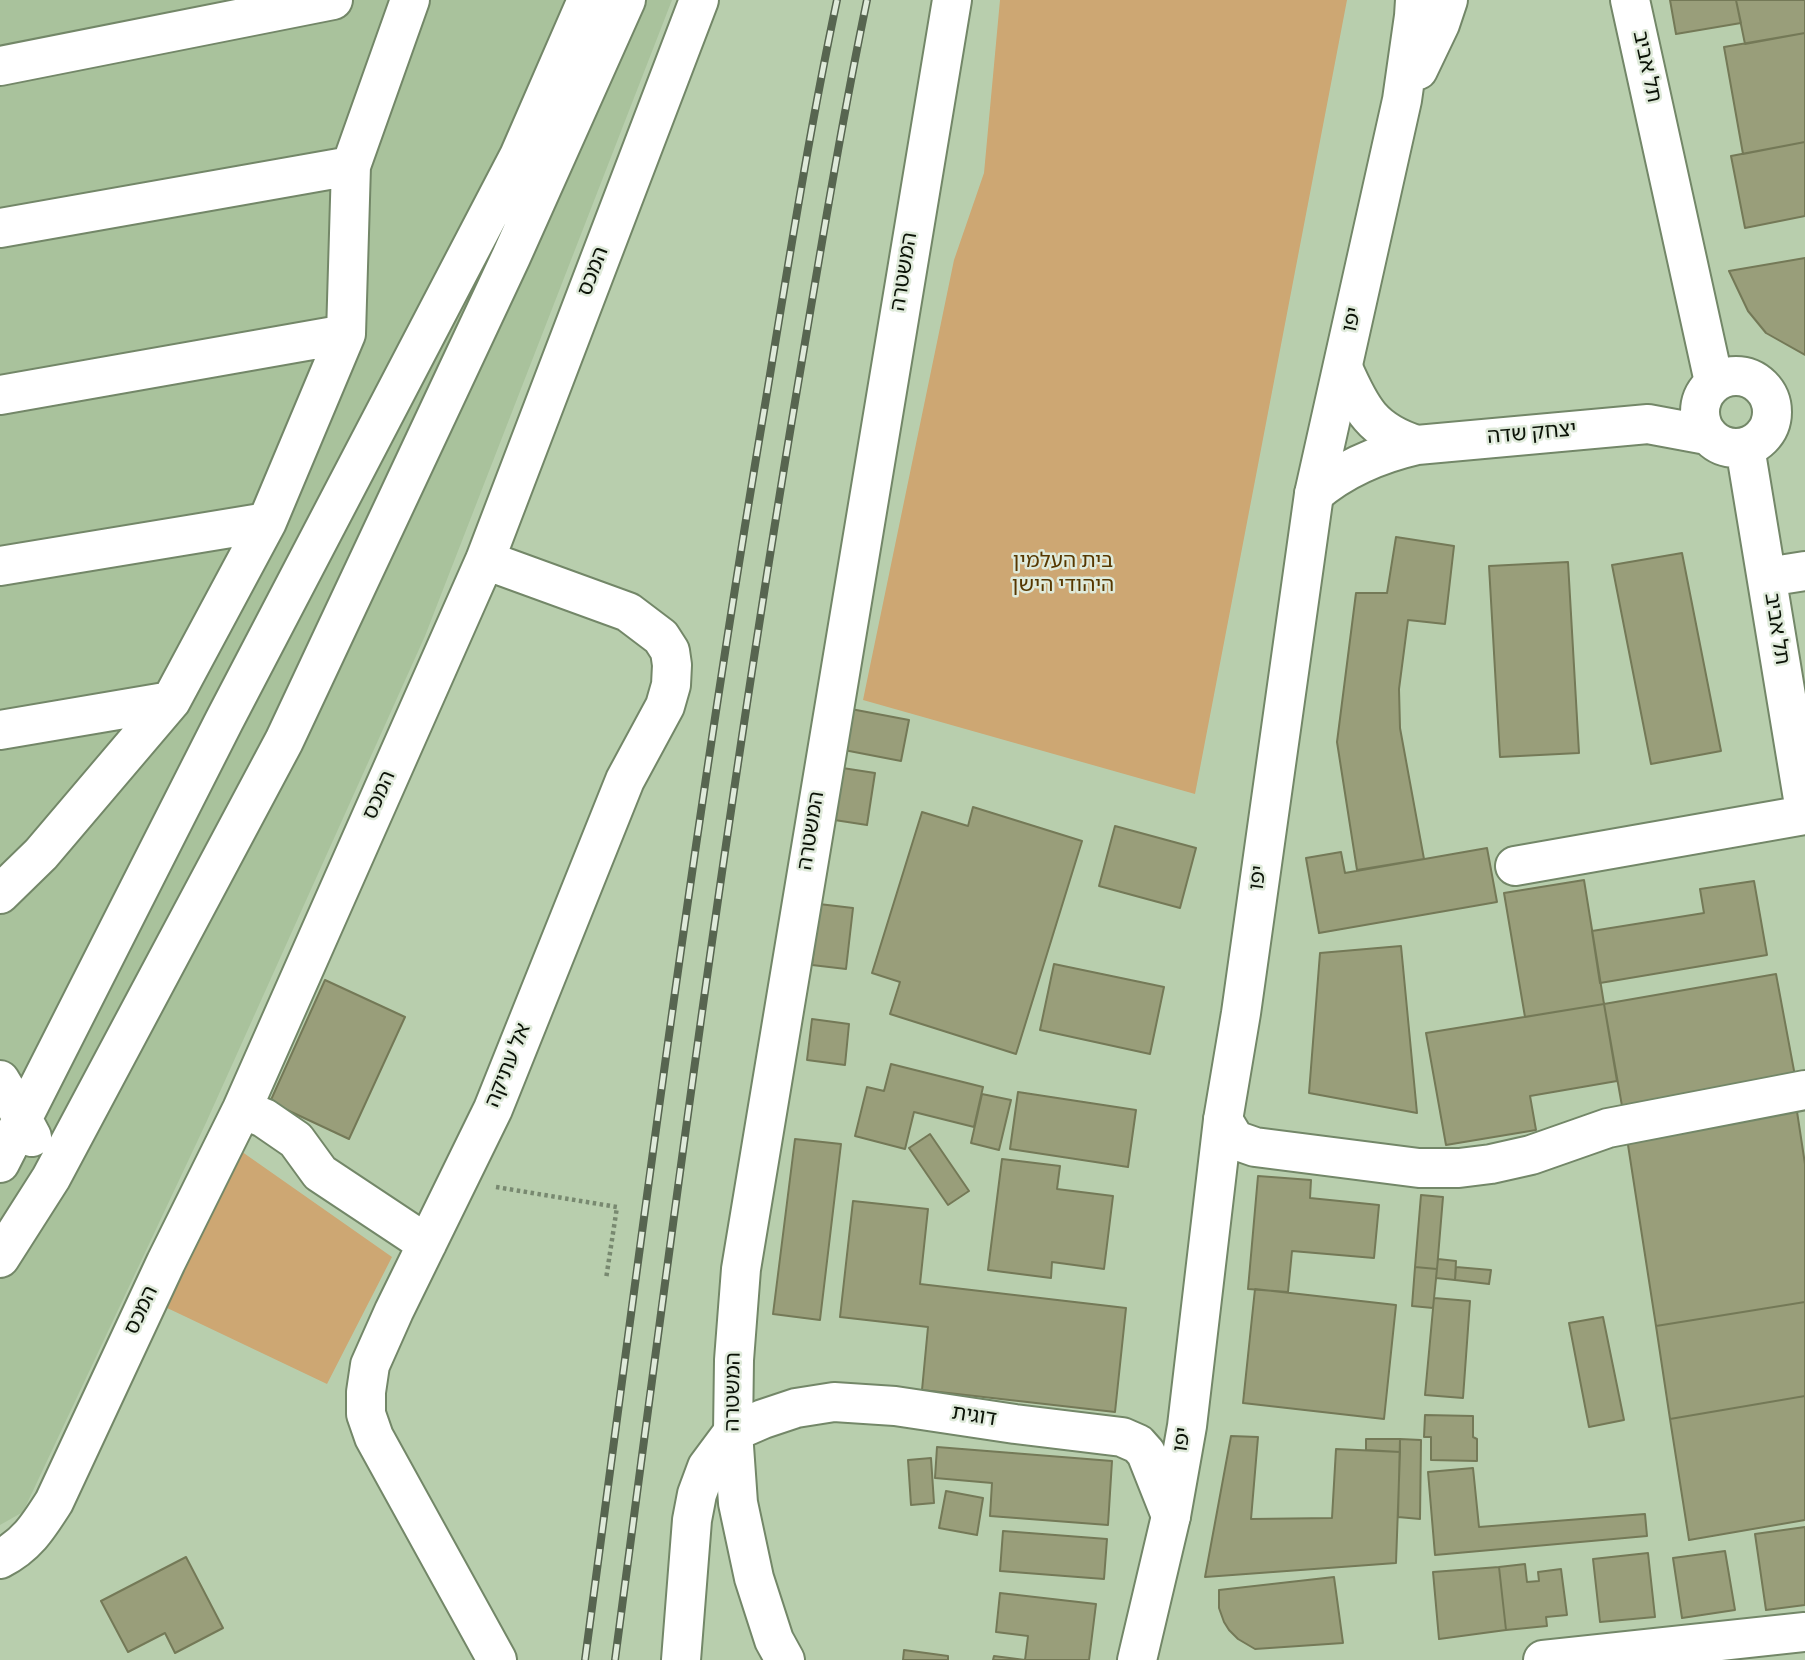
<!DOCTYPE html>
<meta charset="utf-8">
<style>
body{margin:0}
canvas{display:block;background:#b8cead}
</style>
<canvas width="1805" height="1660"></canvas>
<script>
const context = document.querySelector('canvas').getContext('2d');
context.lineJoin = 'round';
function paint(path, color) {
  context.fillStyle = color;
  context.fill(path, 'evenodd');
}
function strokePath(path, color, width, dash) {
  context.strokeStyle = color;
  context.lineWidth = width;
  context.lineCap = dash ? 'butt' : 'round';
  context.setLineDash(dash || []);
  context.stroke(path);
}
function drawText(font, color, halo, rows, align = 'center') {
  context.font = font + ' Overpass,"Noto Sans Hebrew",sans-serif';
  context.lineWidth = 5;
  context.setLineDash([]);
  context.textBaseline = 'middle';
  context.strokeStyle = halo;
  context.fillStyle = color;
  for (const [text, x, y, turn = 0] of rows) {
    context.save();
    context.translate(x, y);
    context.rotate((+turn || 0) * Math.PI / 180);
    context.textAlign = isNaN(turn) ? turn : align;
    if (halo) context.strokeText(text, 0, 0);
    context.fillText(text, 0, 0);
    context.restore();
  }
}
paint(new Path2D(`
 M0,0h672l-247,636 -220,489 -182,387 -23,13z`), '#a9c29c');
paint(new Path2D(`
 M1000,0h347l-152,794 -332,-94 91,-440 30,-87z
 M238,1149l154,108 -65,127 -164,-78z`), '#cda773');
const building = new Path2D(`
 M1670,0h66l5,23 -65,11z
 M1736,0h69v33l-60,11z
 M1805,33v109l-62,12 -19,-107z
 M1805,142v74l-60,12 -14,-72z
 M1805,258v97l-39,-22 -18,-22 -19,-40z
 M1396,537l58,9 -9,78 -37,-4 -9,69 1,39 24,131 -67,11 -20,-128 19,-149h31z
 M1682,553l39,198 -70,13 -39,-199z
 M1568,562l11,191 -79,4 -11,-191z
 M851,709l58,11 -8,41 -57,-11z
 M836,767l39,6 -8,52 -39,-6z
 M973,807l109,34 -66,213 -126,-40 10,-32 -28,-9 50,-161 46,14z
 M1115,826l81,22 -16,60 -81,-22z
 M1487,848l10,54 -178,31 -13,-75 35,-6 4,21z
 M1584,880l20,124 -79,13 -21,-124z
 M1754,881l13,74 -167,28 -8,-52 112,-18 -4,-24z
 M819,904l34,4 -7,61 -34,-4z
 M1401,946l16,167 -108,-20 11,-140z
 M1054,964l110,23 -14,67 -110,-24z
 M1776,974l19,102 -173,30 -18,-102z
 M325,980l80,37 -56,122 -79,-37z
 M1604,1004l13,77 -87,15 6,34 -90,15 -20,-112z
 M812,1019l37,5 -4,41 -38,-5z
 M891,1064l92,23 -9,40 -60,-15 -9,37 -50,-13 12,-49 17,4z
 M1018,1092l118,18 -8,57 -118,-18z
 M982,1094l29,6 -12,50 -28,-7z
 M1796,1105l9,59v138l-149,24 -30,-194z
 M930,1134l39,57 -21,14 -39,-57z
 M795,1139l46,5 -21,176 -47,-6z
 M1002,1159l58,7 -3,23 56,7 -9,73 -52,-7 -1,16 -63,-8z
 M1258,1176l53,4 -1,18 69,7 -5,53 -82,-7 -4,41 -40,-3z
 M1421,1195l22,2 -6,72 -22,-2z
 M853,1201l75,8 -8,75 206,24 -11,104 -193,-22 6,-63 -88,-10z
 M1438,1259l18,2 -1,19 -19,-2z
 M1415,1267l22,2 -4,39 -21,-2z
 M1456,1267l35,3 -2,14 -34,-4z
 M1255,1289l141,16 -12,114 -141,-16z
 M1434,1298l36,3 -7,97 -38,-3z
 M1805,1302v94l-135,23 -14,-93z
 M1603,1317l21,103 -35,7 -20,-104z
 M1805,1396v124l-116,20 -19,-121z
 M1425,1415l48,1v21l4,2v22l-46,-1v-23h-7z
 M1231,1436l27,1 -7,82 81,-1 4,-69 64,3 -4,111 -191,14z
 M1366,1439h34v13l-34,-2z
 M1400,1439l21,1 -1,79 -22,-2z
 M937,1447l175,14 -4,64 -118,-9 2,-33 -57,-5z
 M931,1458l3,45 -23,2 -3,-45z
 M1473,1468l6,59 166,-13 2,22 -212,19 -7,-83z
 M946,1491l37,7 -6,37 -38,-7z
 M1805,1527v78l-39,5 -11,-76z
 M1003,1531l104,8 -3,40 -104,-8z
 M1725,1551l10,59 -53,8 -9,-60z
 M1648,1553l7,64 -55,5 -7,-63z
 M186,1557l37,71 -48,25 -10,-20 -37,19 -27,-51z
 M1525,1564l2,18 12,-1 -1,-9 23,-3 6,46 -21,2 1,9 -41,4 -7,-63z
 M1499,1567l7,63 -67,9 -6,-67z
 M1334,1577l9,66 -88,6 -17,-10 -9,-9 -5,-8 -5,-14v-18z
 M1000,1593l96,11 -7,56h-96l1,-4 31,4 3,-24 -32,-4z
 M904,1650l44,6v4h-45z`);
paint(building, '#999e7a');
strokePath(building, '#747957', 2);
const minor = new Path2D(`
 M1630,0l84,382
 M0,66l333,-66
 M0,228l351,-62
 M1343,368c18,41 29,63 74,77
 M1700 412a36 36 0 1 1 72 0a36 36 0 1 1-72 0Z
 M0,395l346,-61
 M1745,447l60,364
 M1314,494c30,-26 64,-40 103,-49l231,-21 59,11
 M485,560l143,52 33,25 9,14 2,14 -1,20 -6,21 -40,74 -132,329 -99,202 -24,54 -4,27v22l8,23 123,223
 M0,566l267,-44
 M1767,577l38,-6
 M0,730l171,-29
 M1515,866l290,-51
 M0,894l41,-40 130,-153 96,-179 79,-188 5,-168 59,-166
 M0,1080l15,25 17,32
 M242,1109l22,9 32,22 24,33 107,71
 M1223,1120l12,20 20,7 164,21h40l32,-4 40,-9 77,-27 197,-38
 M0,1163l224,-442 295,-565 68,-156
 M0,1258l51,-80 233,-437 227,-484 115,-257
 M0,1559c27,-14 38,-32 54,-57l112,-240 76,-153 243,-549 214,-560
 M681,1660l11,-140 5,-26 10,-27 26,-35 30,-13 33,-11 38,-6 61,4 120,18 107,13 16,7 8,9 25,63
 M1543,1660l262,-28`);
const highway = new Path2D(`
 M1418,70l22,-46 8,-24
 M785,1660l-11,-20 -20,-62 -16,-75 -5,-71 1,-72 7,-91 211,-1269
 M1137,1660l34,-144 16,-90 36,-306 18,-107 73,-519 88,-394 12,-84 1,-16`);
strokePath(minor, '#738768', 42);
strokePath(highway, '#738768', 42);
strokePath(new Path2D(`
 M496,1187l121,20 -11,72`), '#788970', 4.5, [3.5, 3.5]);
strokePath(minor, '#fff', 38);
strokePath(highway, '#fff', 38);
const rail = new Path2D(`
 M585,1660c56,-421 110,-842 181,-1261 22,-133 43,-267 71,-399
 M615,1660c56,-424 111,-848 182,-1270 22,-130 43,-260 70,-390`);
strokePath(rail, '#576550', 8);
strokePath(rail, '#dfeada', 5, [16]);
drawText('21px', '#0b1207', '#dfeada', [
 ["תל אביב",1645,67,78],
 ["המכס",595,272,-69],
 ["המשטרה",906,272,-81],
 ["יפו",1354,320,-77],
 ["יצחק שדה",1532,435,-5],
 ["תל אביב",1775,629,81],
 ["המכס",381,796,-66],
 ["המשטרה",813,831,-81],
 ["יפו",1260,878,-82],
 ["אל עתיקה",510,1066,-68],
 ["המכס",143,1311,-65],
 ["המשטרה",735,1392,-89],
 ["דוגית",974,1418,9],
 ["יפו",1184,1440,-81]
]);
drawText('21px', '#563700', '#dfeada', [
 ["בית העלמין",1063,563],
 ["היהודי הישן",1063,587]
]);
</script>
